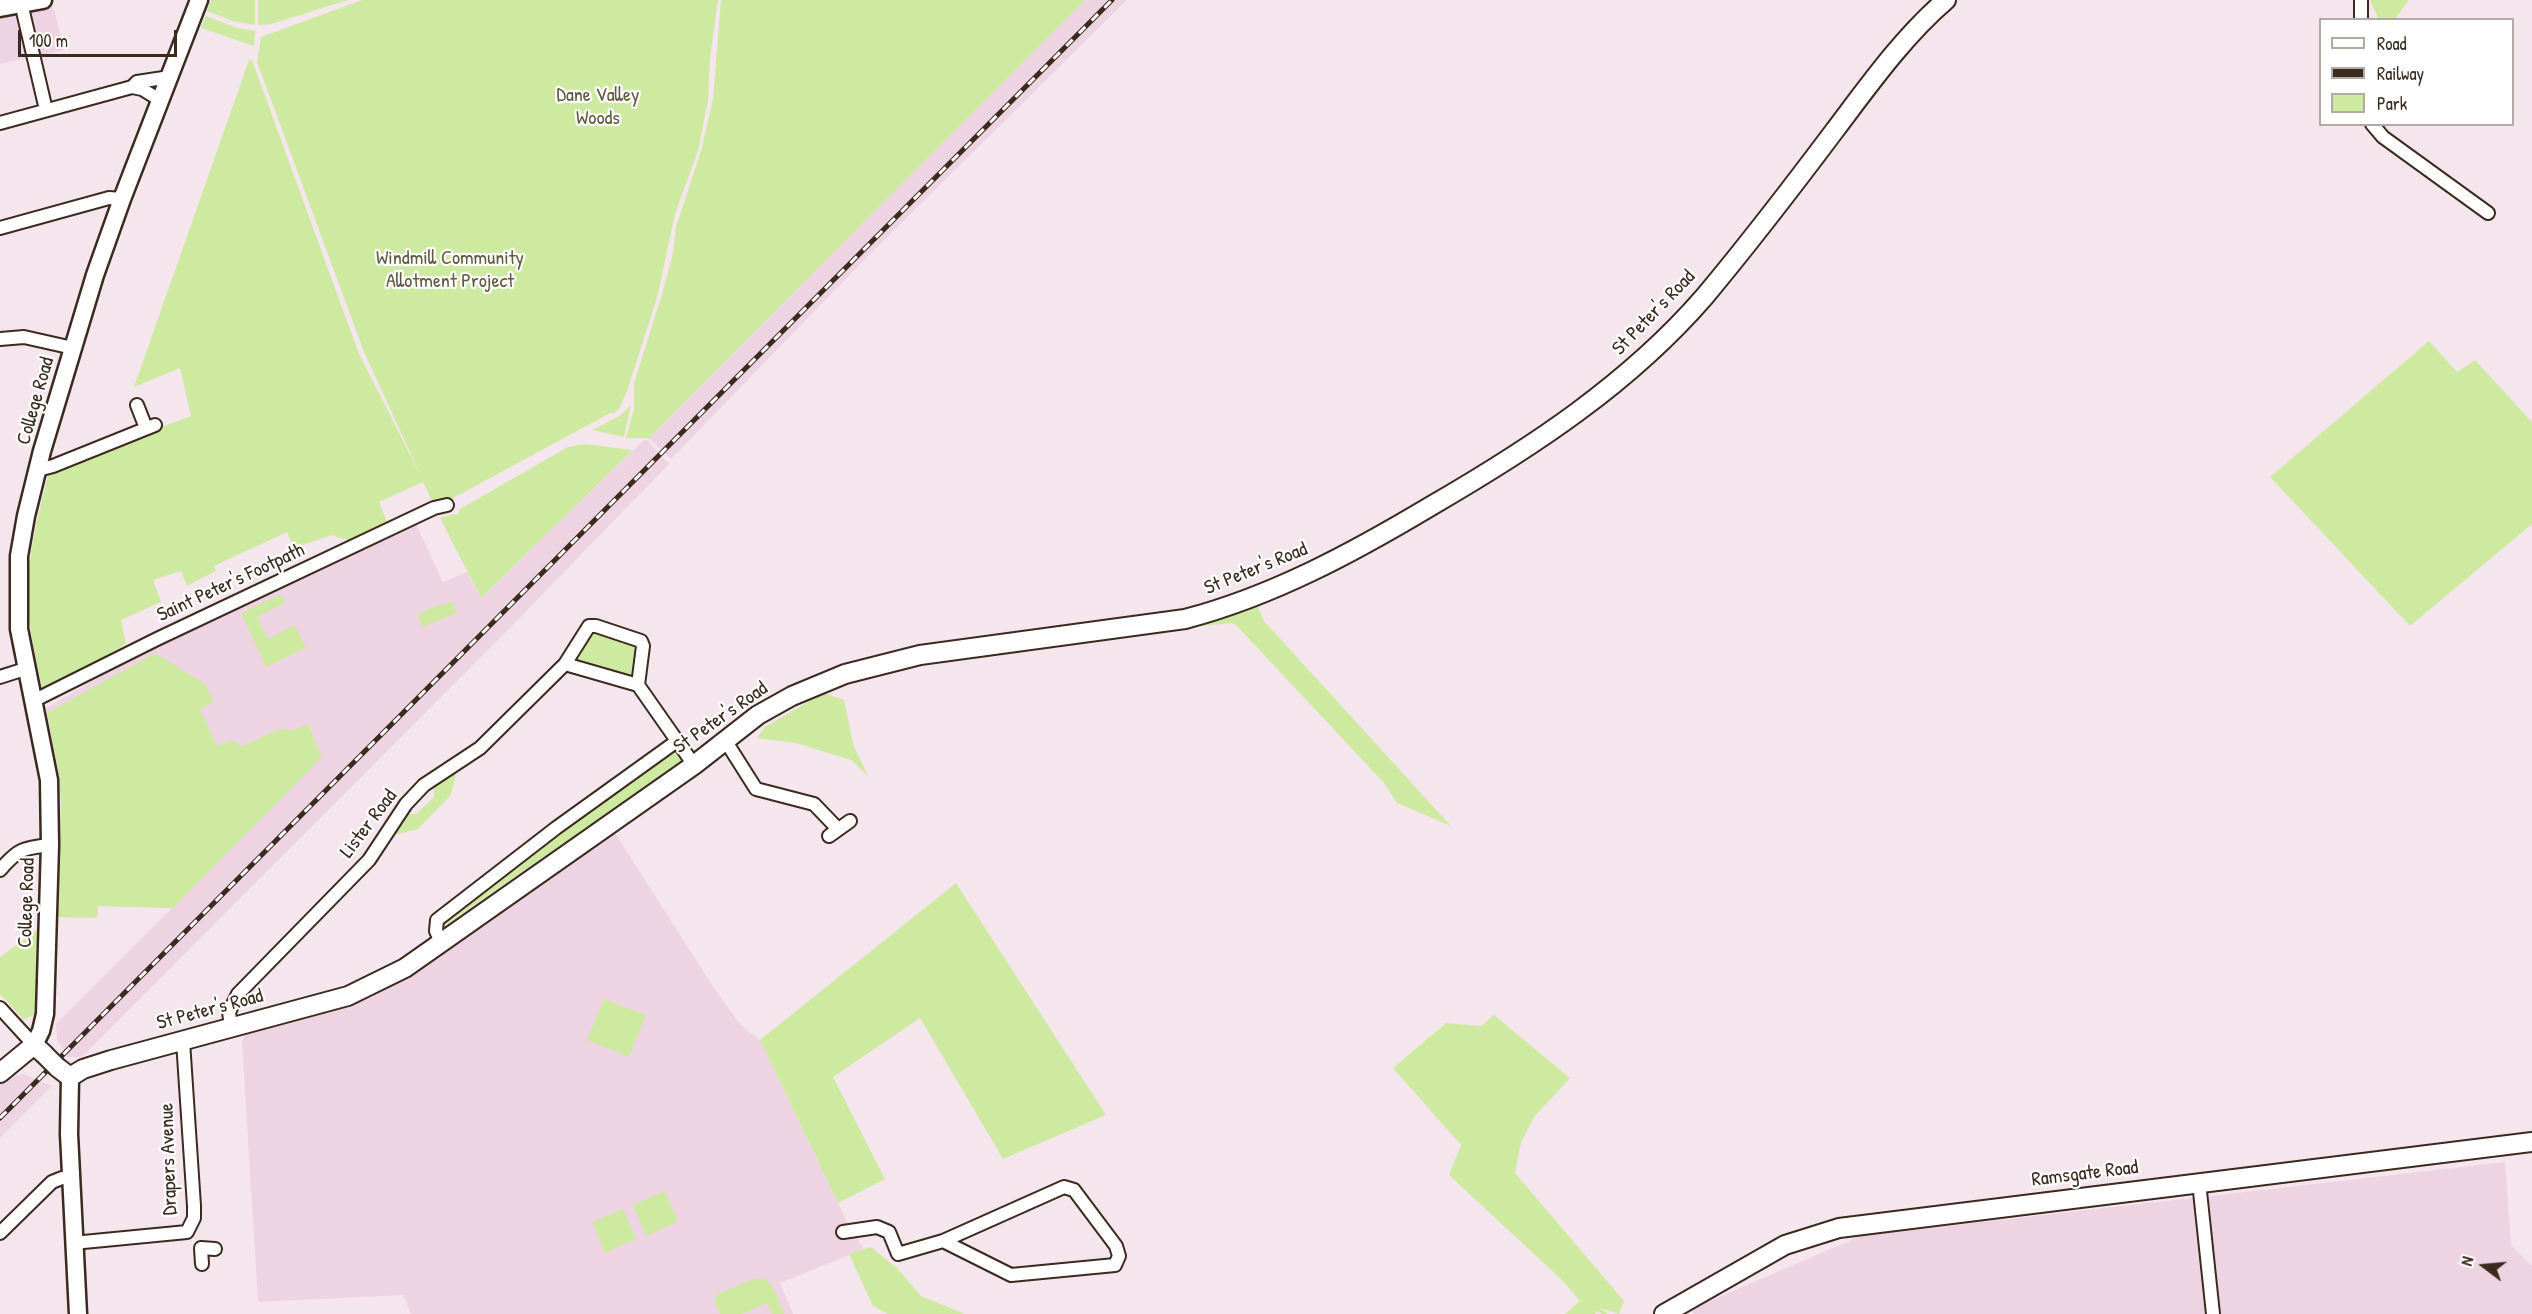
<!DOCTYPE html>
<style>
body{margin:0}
#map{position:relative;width:2532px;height:1314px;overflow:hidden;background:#f5e6ee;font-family:"Patrick Hand",sans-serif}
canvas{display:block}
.legend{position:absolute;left:2319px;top:18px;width:195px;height:108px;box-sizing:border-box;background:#fff;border:2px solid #b1aaa5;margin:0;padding:8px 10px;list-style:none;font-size:18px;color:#3b2a1e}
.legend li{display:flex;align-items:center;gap:12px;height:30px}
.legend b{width:30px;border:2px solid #b1aaa5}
.north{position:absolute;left:2454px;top:1236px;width:60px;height:60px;-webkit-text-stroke:4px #fff;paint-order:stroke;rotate:286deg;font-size:16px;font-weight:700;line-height:24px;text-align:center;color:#3b2a1e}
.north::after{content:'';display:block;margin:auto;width:21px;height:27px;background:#3b2a1e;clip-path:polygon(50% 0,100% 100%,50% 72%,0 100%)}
.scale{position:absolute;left:18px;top:30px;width:159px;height:27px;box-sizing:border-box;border:3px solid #3b2a1e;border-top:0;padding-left:8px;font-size:18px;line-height:21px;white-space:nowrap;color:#3b2a1e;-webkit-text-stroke:4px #fff;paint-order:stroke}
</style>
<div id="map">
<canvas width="2532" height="1314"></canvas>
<ul class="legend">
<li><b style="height:8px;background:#fff"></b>Road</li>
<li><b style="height:8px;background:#3b2a1e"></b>Railway</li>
<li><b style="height:16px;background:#ceeaa1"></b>Park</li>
</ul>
<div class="north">N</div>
<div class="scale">100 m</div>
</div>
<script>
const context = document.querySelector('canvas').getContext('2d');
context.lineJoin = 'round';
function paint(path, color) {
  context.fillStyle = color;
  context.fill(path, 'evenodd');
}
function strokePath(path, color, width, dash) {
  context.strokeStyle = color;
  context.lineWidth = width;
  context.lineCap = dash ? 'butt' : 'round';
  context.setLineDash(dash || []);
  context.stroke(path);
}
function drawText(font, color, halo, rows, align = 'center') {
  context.font = font + ' "Patrick Hand",sans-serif';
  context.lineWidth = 4.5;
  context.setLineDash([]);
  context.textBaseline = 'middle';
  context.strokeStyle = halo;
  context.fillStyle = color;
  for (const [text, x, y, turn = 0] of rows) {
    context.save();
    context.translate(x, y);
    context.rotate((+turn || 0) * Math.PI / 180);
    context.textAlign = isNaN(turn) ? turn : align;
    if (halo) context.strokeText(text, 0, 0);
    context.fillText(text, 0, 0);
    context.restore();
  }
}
paint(new Path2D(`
 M0,0h49l6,12 9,38 -64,14z
 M1085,0h42l-258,255 -198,204 -22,-21z
 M644,440h3l22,24 -161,166 -426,427h-14l-11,-17 -1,-16 116,-116 -74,-2 -1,12 -39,-1 3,-114 -2,-29 -13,-66 86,-50 219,-104 2,-4 61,-30 29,62 24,-10 14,26z
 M613,830l99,155 28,39 20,16 89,186 15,23 -84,34 13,31h-382l-8,-19 -145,7 -16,-260 3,-9 99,-25 29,-11 103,-68z
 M24,1074l28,12 -52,52v-54l17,-9z
 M2505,1162l6,83 21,21v48h-838l-3,-5 170,-73z`), '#eed4e2');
paint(new Path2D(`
 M211,0h44v25l-22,-4 -26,-10z
 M258,0h90l-77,24 -13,1z
 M362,0h356l-8,59 -2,41 -10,51 -23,63 -18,84 -30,93 -8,18 -7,5v-2l-168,91 -13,-4 -8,-17 -44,20 8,20 -38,19 -17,-6 -38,13 -7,-16 -73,34 2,5 -29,15 -6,-15 -28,9 8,22 -40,18 5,24 -79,47 -5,-2c-7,-35 -16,-70 -14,-106 2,-39 12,-76 22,-114l141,-53 -11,-48 -46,19 115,-327h3l107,294 63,124 -58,-126 -107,-290 4,-25z
 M721,0h364l-436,438h-23l8,-29v-26l27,-85 12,-45 3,-26 25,-76 12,-52z
 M2370,0h39l-14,19 -16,1z
 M206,16l31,12 18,3 -1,15 -53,-18z
 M2429,341l28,31 18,-12 57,62v102l-122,102 -140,-149z
 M631,405l-7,32 -32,-7 29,-15z
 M585,444l48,6 -152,148 -41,-80 13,-4 4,1 3,-6 108,-62z
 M281,594l4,9 -28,14 11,22 27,-14 11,23 -40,19 -25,-54z
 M452,601l5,12 -34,14 -6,-13 23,-10 2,2z
 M1250,603l8,4 6,14 187,205 -54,-23 -13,-20 -147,-157 -5,-3 -43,4v-8z
 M596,632l39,11 2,6 -4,27 -53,-12 -3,-7 12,-21z
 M155,653l50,31 9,18 -14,7 17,37 14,-6 11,6 37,-17 15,1 14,-6 14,33 -149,151 -75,-2 -1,12 -39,-1 3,-114 -2,-29 -12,-61z
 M823,693l21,7 10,47 14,29 -17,-16 -55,-17 -39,-5 8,-11z
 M673,750h6l4,10 -242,168v-4l4,-5z
 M456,773l-5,22 -33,34 -24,6 13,-21h9l18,-17v-10z
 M956,883l150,232 -103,44 -83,-141 -87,59 52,102 -47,24 -78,-163z
 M37,930l-2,84 -11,6 -24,-26v-37z
 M604,999l42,16 -17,42 -42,-17z
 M1494,1015l76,63 -36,39 -13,25 -6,31 109,128 -5,13 -19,-6 8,6h-6l-5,-3 -2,3h-30l15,-13 -17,-20 -114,-106 12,-30 -68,-77 53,-45 35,3z
 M665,1191l13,31 -32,14 -13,-31z
 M623,1209l13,30 -31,14 -13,-31z
 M871,1247l27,22 23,27 44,18h-77l-15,-8 -24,-52z
 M756,1278c18,-1 22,22 28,36h-12l-5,-11 -25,11h-22l-6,-13 3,-7z`), '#ceeaa1');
const street = new Path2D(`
 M2361,0v20
 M21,3l25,107
 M132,87l10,2 18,11
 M0,123l132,-36 5,-5 33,-5
 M2372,124l11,13 105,76
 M0,228l109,-30 13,1
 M0,339l24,-2 49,11
 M137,405l9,23
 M38,470l15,-4 102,-41
 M565,664l73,21 56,80
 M0,677l25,-8
 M33,701l124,-62 277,-131 13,-3
 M725,740l31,49 58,15 24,25
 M829,836l21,-15
 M0,870c18,-21 23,-22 50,-25
 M441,942l-5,-11 1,-11 119,-92 121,-87
 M0,1008l34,37
 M231,1027l-2,-15 9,-18 131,-134 37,-56 18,-19 56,-37 85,-84 24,-38h7l45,15 2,5 -5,39
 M2199,1182l14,132
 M843,1232l34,-5 12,5 9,22 45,-13 68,34 104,-10 4,-9 -3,-10 -42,-56 -10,-3 -121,54
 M0,1233l52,-51 10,-4h8
 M73,1243l114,-11 7,-14v-12l-11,-165
 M202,1264l-1,-16 14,1`);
const secondary = new Path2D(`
 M0,8l43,-8
 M34,1045l7,-14 4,-17 5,-169 -1,-65 -30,-151v-73l7,-40 16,-65 53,-176 27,-76 77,-199
 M70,1077l-1,57 9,180`);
const primary = new Path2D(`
 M57,1067l13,10 13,-8 28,-9 237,-64 57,-28 289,-203 64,-50 34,-19 53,-22 75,-19 265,-36c88,-23 169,-67 246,-113 100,-58 198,-122 274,-210 45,-54 88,-110 130,-166 34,-45 68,-93 111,-130
 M0,1073l34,-28 10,9
 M1664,1314l121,-69 54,-17 693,-86`);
strokePath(street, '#3b2a1e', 16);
strokePath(secondary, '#3b2a1e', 21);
strokePath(primary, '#3b2a1e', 22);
strokePath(street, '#fff', 12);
strokePath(secondary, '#fff', 16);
strokePath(primary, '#fff', 18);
const rail = new Path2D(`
 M0,1118l1112,-1118`);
strokePath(rail, '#3b2a1e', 5);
strokePath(rail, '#fff', 3, [9]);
const primaryBridge = new Path2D(`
 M44,1054l13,13`);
strokePath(primaryBridge, '#3b2a1e', 22, []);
strokePath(primaryBridge, '#fff', 18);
drawText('20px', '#605a3f', '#fff', [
 ["Dane Valley",598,96],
 ["Woods",598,119],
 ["Windmill Community",450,259],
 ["Allotment Project",450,282]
]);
drawText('20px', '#3b2a1e', '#fff', [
 ["St Peter's Road",1654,313,-46],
 ["College Road",36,401,-74],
 ["St Peter's Road",1256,569,-22],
 ["Saint Peter's Footpath",231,583,-25],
 ["St Peter's Road",721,718,-35],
 ["Lister Road",369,824,-53],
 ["College Road",27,903,-88],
 ["St Peter's Road",210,1010,-15],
 ["Drapers Avenue",169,1159,-92],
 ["Ramsgate Road",2085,1174,-7]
]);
</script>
